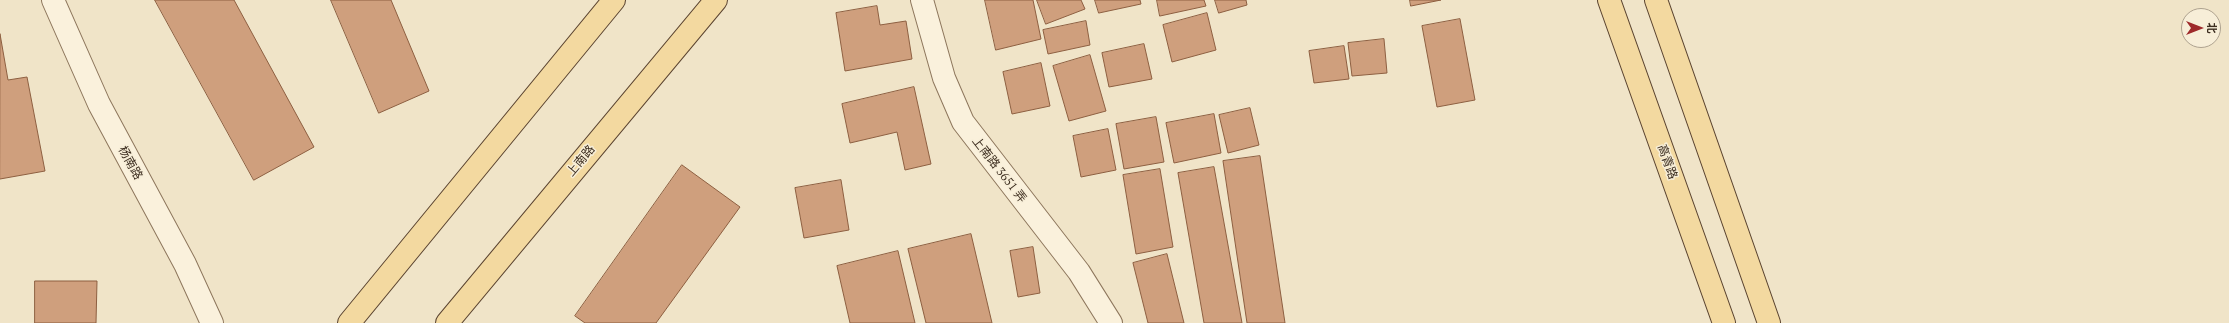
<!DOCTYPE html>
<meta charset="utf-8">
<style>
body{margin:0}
#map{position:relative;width:2229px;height:323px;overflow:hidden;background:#f0e4c8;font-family:"PT Serif","Noto Sans SC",serif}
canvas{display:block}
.north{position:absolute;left:2181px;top:8px;width:40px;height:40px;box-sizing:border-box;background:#f7eed8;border:1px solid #ada18e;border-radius:50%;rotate:90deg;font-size:11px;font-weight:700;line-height:16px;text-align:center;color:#3d2e20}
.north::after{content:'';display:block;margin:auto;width:14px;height:18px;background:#9e2a2b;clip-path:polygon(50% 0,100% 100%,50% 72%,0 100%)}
</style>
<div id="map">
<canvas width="2229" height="323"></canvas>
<div class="north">北</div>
</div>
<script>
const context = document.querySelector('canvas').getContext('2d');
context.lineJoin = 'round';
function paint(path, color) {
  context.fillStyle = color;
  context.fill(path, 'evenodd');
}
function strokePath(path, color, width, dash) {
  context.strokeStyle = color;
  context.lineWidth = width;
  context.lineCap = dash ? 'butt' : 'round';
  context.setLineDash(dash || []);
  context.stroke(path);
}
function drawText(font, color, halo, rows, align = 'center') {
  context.font = font + ' "PT Serif","Noto Sans SC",serif';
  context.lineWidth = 3;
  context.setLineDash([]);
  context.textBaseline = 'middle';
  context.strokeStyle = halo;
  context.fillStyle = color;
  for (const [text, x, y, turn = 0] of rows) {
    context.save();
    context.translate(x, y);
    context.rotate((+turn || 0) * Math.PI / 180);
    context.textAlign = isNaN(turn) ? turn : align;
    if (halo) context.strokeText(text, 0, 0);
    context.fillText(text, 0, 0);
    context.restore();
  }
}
const building = new Path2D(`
 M155,0h79l80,147 -60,33z
 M331,0h60l38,91 -50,22z
 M985,0h48l8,39 -45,11z
 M1037,0h44l4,9 -39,15z
 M1095,0h45l1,4 -42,9z
 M1157,0h47l2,6 -46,10z
 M1215,0h31l1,5 -28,8z
 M1410,0h31l-30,6z
 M877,6l3,19 26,-4 6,38 -67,12 -9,-58z
 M1207,13l9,37 -44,12 -9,-37z
 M1460,19l15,81 -38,7 -15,-81z
 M1086,21l4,24 -42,9 -5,-24z
 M0,34l8,46 19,-3 18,94 -45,8z
 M1384,39l3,34 -35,3 -4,-33z
 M1144,44l8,35 -43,8 -7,-34z
 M1344,46l5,33 -35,4 -5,-32z
 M1090,55l16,56 -37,10 -16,-55z
 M1041,63l9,43 -38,8 -9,-42z
 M914,87l17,77 -26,6 -8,-38 -47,11 -8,-39z
 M1250,108l9,37 -31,8 -9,-38z
 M1214,114l7,39 -47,10 -8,-40z
 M1156,117l8,45 -40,7 -8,-45z
 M1108,129l8,41 -35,7 -8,-41z
 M1260,156l25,167h-38l-24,-162z
 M682,165l58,42 -84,116h-71l-10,-7z
 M1214,167l28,156h-38l-26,-150z
 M1160,169l13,78 -37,7 -13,-79z
 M841,180l8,50 -45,8 -9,-50z
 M971,234l21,89h-66l-18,-74z
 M1033,247l7,46 -22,4 -8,-46z
 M898,251l17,72h-65l-13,-57z
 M1167,254l17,69h-36l-15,-60z
 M35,281h62l-1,42h-61z`);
paint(building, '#cf9f7d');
strokePath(building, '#8d5f41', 1);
const minor = new Path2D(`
 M53,0l46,104 86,160 27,59
 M922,0l22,78 19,44 116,150 32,51`);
const major = new Path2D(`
 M1609,0l115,323
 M1656,0l113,323
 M349,323l265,-323
 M447,323l269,-323`);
strokePath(minor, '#8d765c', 24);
strokePath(major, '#5b4430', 24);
strokePath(minor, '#faf1dc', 22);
strokePath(major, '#f3d9a0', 22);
drawText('12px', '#3d2e20', '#f7eed8', [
 ["上南路",581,161,-50],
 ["高青路",1667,162,70],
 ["杨南路",130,163,61],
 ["上南路 3651 弄",999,170,52]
]);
</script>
